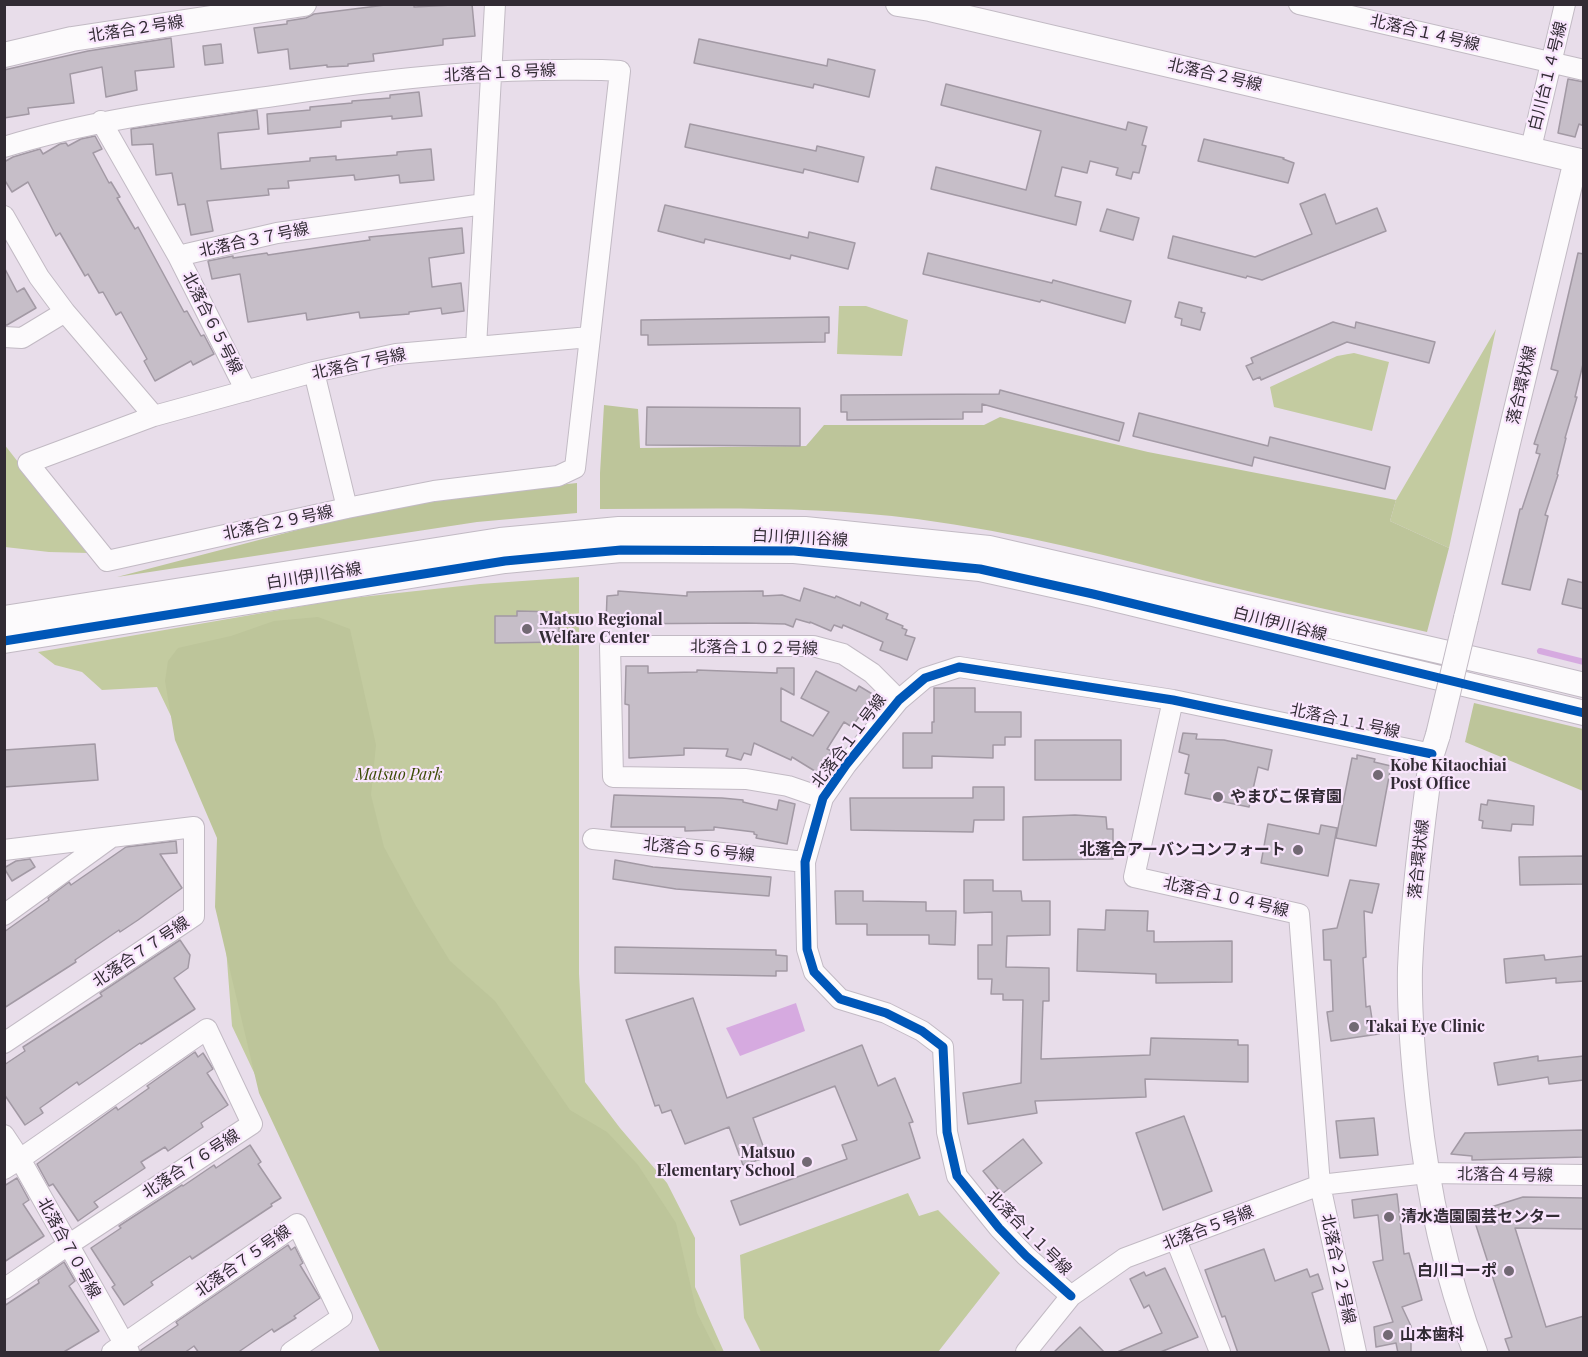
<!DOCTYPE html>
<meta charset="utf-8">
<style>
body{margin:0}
#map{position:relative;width:1588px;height:1357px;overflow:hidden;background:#e8ddea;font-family:"Playfair Display",serif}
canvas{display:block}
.frame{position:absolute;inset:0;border:6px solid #322b34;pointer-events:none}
</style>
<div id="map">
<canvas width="1588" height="1357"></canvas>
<div class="frame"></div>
</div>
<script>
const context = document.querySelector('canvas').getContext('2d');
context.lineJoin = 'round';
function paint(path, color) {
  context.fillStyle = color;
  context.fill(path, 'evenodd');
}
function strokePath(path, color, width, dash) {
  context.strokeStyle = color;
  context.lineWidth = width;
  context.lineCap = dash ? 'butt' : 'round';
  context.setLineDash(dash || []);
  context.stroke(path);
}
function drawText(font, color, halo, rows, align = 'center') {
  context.font = font + ' "Playfair Display","Noto Sans JP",serif';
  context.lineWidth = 4.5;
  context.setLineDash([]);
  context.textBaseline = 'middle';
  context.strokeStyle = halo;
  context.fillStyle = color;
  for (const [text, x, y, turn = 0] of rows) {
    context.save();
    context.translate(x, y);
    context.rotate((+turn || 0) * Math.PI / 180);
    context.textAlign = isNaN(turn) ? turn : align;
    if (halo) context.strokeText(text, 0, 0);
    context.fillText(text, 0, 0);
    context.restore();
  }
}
paint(new Path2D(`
 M839,306h27l42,14 -6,36 -65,-2z
 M1496,329l-47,219 -59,-27 6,-21z
 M1354,353l35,9 -17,69 -98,-24 -4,-20 67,-31z
 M4,444l85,109 -40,-1 -44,-5z
 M579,577v397l6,108 35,46 47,55 28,55v49l29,65h-338l-154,-326 -10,-131 7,-58 -72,-150 -55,3 -20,-18 -27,-7 -17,-13 305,-53 137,-15z
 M908,1193l11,23 19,-6 62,63 -62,79h-177l-17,-34 -4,-63z`), '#c3cba0');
paint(new Path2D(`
 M604,405l34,4 2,39 166,-2 18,-21h160l16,-8 148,35 248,48 -6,21 59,27 -22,84c-73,-17 -145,-32 -217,-50 -96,-25 -194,-50 -293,-63 -105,-14 -211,-10 -317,-10v-36z
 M577,483v30l-100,9 -360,55 272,-71 84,-12z
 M318,617l32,12 26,116 -5,50 13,52 32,59 34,55 45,40 75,109 37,22 31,33 38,58 21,90 20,39h-337l-121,-259 -44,-186 2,-69 -42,-98 -10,-59 3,-20 10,-13 53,-12 43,-15z
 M1474,703l109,26v62l-118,-49z`), '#bdc59a');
paint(new Path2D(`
 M796,1003l9,28 -65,25 -14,-28z`), '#d6aae0');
strokePath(new Path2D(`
 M1540,651l44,11`), '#d6aae0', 6);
const building = new Path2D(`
 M393,4h21v3l58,-3 3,32 -32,3v6l-70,9 1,7 -26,3v2l-21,1v-2l-37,4 -2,-20 -30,4 -4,-25 33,-4v-3l19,-3 8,-4z
 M171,38l3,29 -39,4 2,19 -31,7 -4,-30 -32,7 4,29 -46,5 1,6 -25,4v-48l84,-19z
 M699,39l128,27 1,-7 47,11 -6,27 -55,-13 -1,4 -119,-25z
 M221,44l2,19 -18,2 -2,-19z
 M1568,79l16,3v44l-5,-2 -4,13 -17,-4z
 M946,84l180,46 2,-8 19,5 -5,18 4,1 -7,27 -6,-1 -2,7 -15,-4 2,-7 -28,-7 -3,12 -25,-6 -7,29 26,6 -5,23 -145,-36 5,-22 90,23 15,-59 -100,-26z
 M419,92l3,24 -30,3v-3l-51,5v6l-73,7 -1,-20 43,-4v-3l42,-4v-2l38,-3v-3z
 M257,110l2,19 -41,4 3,36 89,-8v-3l26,-2v4l61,-5v-3l34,-3 3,31 -34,3 -1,-8 -44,5 -1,-5 -66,6 1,7 -21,1 1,6 -62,6 6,30 -22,4 -6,-31 -7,1 -6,-32 -16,2 -3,-31 -21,1 -1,-16z
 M690,124l126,27 1,-5 47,11 -6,25 -54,-13 -1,4 -118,-26z
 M95,136l7,13 -9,4 16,30 2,-1 9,15 -3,1 18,31 3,-2 46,85 3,-1 14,25 3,-1 10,19 -21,11 -2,-4 -36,20 -11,-20 3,-2 -10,-18 -16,-29 -5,3 -13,-23 -4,1 -11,-19 -3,2 -25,-43 -4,3 -28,-54 -16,10 -8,-13v-17l9,-5 27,-8 3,5 17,-10 6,-1 2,3 13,-7z
 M1204,139l80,19 -1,1 11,4 -6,20 -90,-22z
 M1325,194l11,30 41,-16 9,23 -124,49 -15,-4 -1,2 -78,-20 5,-22 82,21 57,-23 -12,-30z
 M665,205l143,33 1,-6 46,11 -7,26 -57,-14 -1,4 -85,-20 -1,4 -46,-12z
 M1107,209l32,9 -6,22 -33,-9z
 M462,228l2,25 -35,5 3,29 29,-4 3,28 -22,3 -1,-6 -32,4v2l-49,4 -1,-6 -52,8 -1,-7 -58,9 -8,-48 -28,5 -4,-18 25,-5v2l34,-5 1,2 67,-10 35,-5 -1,-3z
 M928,253l124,30 1,-3 78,21 -6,22 -84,-23 -1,2 -117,-28z
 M1578,253l6,1v106l-9,37h2l-12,41h1l-9,36 1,1 -13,40 3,1 -18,74 -28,-6 18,-75h2l18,-55 -4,-1 2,-8 -4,-1 24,-73 -7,-2z
 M4,267l13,25 7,-4 12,20 -29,17h-3z
 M1179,302l23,6 -1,4 4,1 -5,17 -19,-5 1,-6 -7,-2z
 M829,317v16h-4v9l-177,3v-10h-7v-15z
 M1333,322l22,6 1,-6 79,20 -6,21 -82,-21 -86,38 -1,-3 -7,3 -7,-14 7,-3 -2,-5z
 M1000,390l124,33 -5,18 -137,-37v8h-19v7l-116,1v-8h-6v-17l158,-1z
 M647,407l153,1v38l-154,-1z
 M1139,413l129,33 2,-9 120,30 -5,22 -131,-32 -2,9 -119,-30z
 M1568,579l16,4v26l-22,-5z
 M804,588l31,10 1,-2 24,10 1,-4 27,12 -2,5 17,7 -1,2 5,2 -2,5 10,3 -8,22 -27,-10 3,-8 -40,-17 -1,3 -8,-3 -3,6 -21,-9v1l-14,-4 -3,8 -8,-3 -39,-1 -140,1 1,-28 11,-1v-4l69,5v-4l76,-1v5l19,-1 18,6z
 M517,611l42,1v30l-64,1v-27h22z
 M626,666h22v7l49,-1v-2l80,3v-5h17v27l-13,-7v33l32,15 16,-24 -28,-14 15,-27 40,20 3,-5 15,9 -22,32 -8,-5 -17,27 5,2 -14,22 -26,-16 -1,3 -37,-17 -3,12 -7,-2 -3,7 -15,-4 2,-7 -44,-1v7l-55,3v-53l-4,-1z
 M934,688h41v24h46v25h-16v8h-12v13l-61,-2v12h-29v-35h29v-11h2z
 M1183,733l14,1 -1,5 28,1 48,10 -4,20 -10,-3 -9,40 -64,-13 4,-20 -4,-1 4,-18 -10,-3z
 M1035,740h86v40h-86z
 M95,744l3,36 -94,7v-37z
 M1357,755l18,4 -1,3 17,4 -15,80 -40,-8 16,-80 5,1z
 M973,787h31v33h-30l-1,12 -122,-2 -1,-32h123z
 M614,795l108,3 21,2v2l34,8 2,-10 16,4 -8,40 -31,-6 1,-3 -3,-1v-2l-40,-5v3l-29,1v-4h-74z
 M1488,800l46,6 -1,19 -21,-1 -1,7 -29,-3 1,-7 -4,-1 2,-16 6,1z
 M1075,815l31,2 1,12h6v30l-90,1v-43z
 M1268,824l51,10 2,-9 16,3 -9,48 -67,-13z
 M176,841l1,12 -17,1 22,34 -44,32 -18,12 -1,-2 -44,30 1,2 -72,46v-76l45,-32 -1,-2 21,-16 2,3 55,-38z
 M1584,856v28l-64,1 -1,-28z
 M30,859l5,8 -23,14 -8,-13 12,-7z
 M615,860l38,7 118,10 -2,19 -93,-7 -63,-10z
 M964,880h29v11h28l1,10h28v34l-43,1 -1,31 43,1v33h-6l-2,58 109,-4 1,-17 87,2v5h10v37l-103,-3 1,18 -111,4 2,12 -69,11 -5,-31 58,-10 2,-83h-20v-6h-12l1,-15h-14v-34h14v-33l-28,1z
 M1350,880l29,4 -7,29 -8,-2 2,46 -3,1 3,49 4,-1 2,13h5l2,15 -48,7 -4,-29 6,-1 -2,-51h-7l-1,-30 14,-2z
 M835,891h28v10l63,1v9h30l-1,34 -26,-1v-9h-62v-11h-31z
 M1106,910l42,1 -1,20h7v11l78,-1v41l-76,1v-9l-79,-3 1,-42 27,1z
 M180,940l10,15 -2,13 -14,10 21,31 -54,35 -1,-1 -61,42 -2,-3 -37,26 3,5 -18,12 -21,-31v-29l21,-14 -2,-4 79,-51 -2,-3z
 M615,947l161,3v5l11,1v15h-11v5l-161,-3z
 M1544,955l1,5 39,-4v25l-28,2v-5l-50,5 -2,-24z
 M693,998l34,100 135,-53 16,41 17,-8 18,44 -4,1 11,35 -180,67 -9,-24 116,-42 -5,-14 15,-5 -22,-54 -82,32 14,39 -24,8 -14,-38 -44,17 -14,-34 -9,3 -3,-8 -4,1 -29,-86z
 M195,1052l3,5 5,-4 7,11 3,5 -6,4 21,32 -27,18 2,4 -35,24 -3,-4 -24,15 4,6 -51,34 4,5 -20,14 -25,-37 -4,2 -12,-22 79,-57 2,3 31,-22 -2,-2z
 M1538,1056v5l46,-5v24l-35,4 -1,-7 -50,8 -4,-22z
 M1184,1116l28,75 -49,19 -27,-77z
 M1374,1118l4,37 -38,3 -4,-37z
 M1584,1130v27l-112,3v-4l-21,-2 14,-21z
 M1023,1139l19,24 -40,31 -19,-23z
 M250,1145l11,17 -3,2 23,34 -10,6 1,2 -80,53 -2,-3 -39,26 2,3 -29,20 -12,-18 3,-2 -24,-37 30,-20 -2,-2 63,-41 1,1 31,-21 2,3z
 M17,1178l12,22 -6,4 21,32 -40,26v-76z
 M1397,1194l7,60 5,-1 13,47 -20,7 9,19v27h-13l-2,-10 -20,4 -2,-20 19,-5 -20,-60 10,-2 -5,-45 -24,3 -2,-18z
 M1523,1197l61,1v31l-69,-1 31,99 38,-11v37h-74l-5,-14 7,-2 -40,-124z
 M288,1245l3,5 4,-3 8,16 -3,2 20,33 -26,18 2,2 -22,14 -2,-3 -35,24h-38l-5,-7 -10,7h-43v-3l37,-25 -2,-3z
 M1264,1249l11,32 32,-12 3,8 8,-3 5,15 -11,4 18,60h-92l-13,-37 -3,1 -17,-47z
 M64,1262l11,19 -6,5 30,45 -37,22h-58v-47l35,-23 -1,-3z
 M1165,1268l33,69 -40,16h-43l47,-20 -13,-28 -5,3 -14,-29 14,-7 2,4z
 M1080,1327l25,26h-52z`);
paint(building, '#c6bec8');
strokePath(building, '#a299a4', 1.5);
const minor = new Path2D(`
 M1299,4l285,66
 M101,121l77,135 99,-23 207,-29
 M4,147c91,-28 184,-39 277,-52 87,-13 174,-24 262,-25 26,0 52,-1 77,1l-30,266 -114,10
 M1531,148l34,-144
 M4,216l35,61 26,35 89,104 160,-44 82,-18 80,-7 19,-343
 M178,256l68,135
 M4,337l18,1 43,-26
 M314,372l33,136
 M154,416l-126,47 79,98 240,-53 87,-17 124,-15 17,-8 15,-131
 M1173,700l-39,177 165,37 21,271 36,167
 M823,798l-35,-12 -42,-7 -133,-2 -3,-131h203l30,8 29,19 27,27
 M593,839l212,23
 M4,850l190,-23v89l-190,127
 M4,915l105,-76
 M4,1135l16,24 187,-130 45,95 -184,121 -64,44
 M4,1169l16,-10 109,193
 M1176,1240l44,112
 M1071,1296l-45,-40 -27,-28 -42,-52 -10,-44 -4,-85 -21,-16 -36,-18 -46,-14 -26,-27 -7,-23 -2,-87 18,-64 23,-33 53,-65 26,-22 34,-11 214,33 259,54
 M112,1352l185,-128 45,93 -51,35
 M1026,1352l45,-56 54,-38 195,-73 107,-12 157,2`);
const tertiary = new Path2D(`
 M898,4l32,5 654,153
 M4,55l68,-16 232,-35
 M4,618l496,-78 119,-11h186l184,19 533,122 62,15
 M1466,618l110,-458
 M4,641l501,-80 116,-11 173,1 186,18 113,25 491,119
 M1438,735l-6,19c-10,71 -19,142 -22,214 -1,45 3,91 8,136 9,85 27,169 57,248`);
strokePath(minor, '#c2bac4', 22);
strokePath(tertiary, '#c2bac4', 26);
strokePath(minor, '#fcfafc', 20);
strokePath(tertiary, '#fcfafc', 24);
const tertiaryBridge = new Path2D(`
 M1438,735l28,-117`);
strokePath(tertiaryBridge, '#c2bac4', 26, []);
strokePath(tertiaryBridge, '#fcfafc', 24);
strokePath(new Path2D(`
 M4,641l501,-80 116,-11 173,1 186,18 113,25 491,119
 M1071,1296l-45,-40 -27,-28 -42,-52 -10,-44 -4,-85 -21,-16 -36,-18 -46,-14 -26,-27 -7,-23 -2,-87 18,-64 23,-33 53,-65 26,-22 34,-11 214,33 259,54`), '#0057b8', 9);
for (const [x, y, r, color] of [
 [527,629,6,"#726974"],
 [1378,775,6,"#726974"],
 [1218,797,6,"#726974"],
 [1298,850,6,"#726974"],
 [1354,1027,6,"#726974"],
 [807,1162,6,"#726974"],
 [1389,1217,6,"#726974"],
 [1509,1271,6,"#726974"],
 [1388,1335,6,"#726974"]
]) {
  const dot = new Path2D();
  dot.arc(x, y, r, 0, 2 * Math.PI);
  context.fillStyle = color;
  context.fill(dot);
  strokePath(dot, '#f9e5fd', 2);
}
drawText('16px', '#322b34', '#f9e5fd', [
 ["北落合２号線",136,29,-9],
 ["北落合１４号線",1425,33,13],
 ["北落合１８号線",500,73,-3],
 ["北落合２号線",1215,75,13],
 ["白川台１４号線",1548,76,-76],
 ["北落合３７号線",254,240,-12],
 ["北落合６５号線",212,323,63],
 ["北落合７号線",359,364,-12],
 ["落合環状線",1522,385,-77],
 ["北落合２９号線",278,523,-12],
 ["白川伊川谷線",800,538,3],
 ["白川伊川谷線",314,576,-9],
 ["白川伊川谷線",1280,624,14],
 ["北落合１０２号線",754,648,1],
 ["北落合１１号線",1345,721,12],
 ["北落合１１号線",849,741,-53],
 ["北落合５６号線",699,850,6],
 ["落合環状線",1419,859,-84],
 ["北落合１０４号線",1226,897,13],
 ["北落合７７号線",141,952,-34],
 ["北落合７６号線",191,1164,-33],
 ["北落合４号線",1505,1175,1],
 ["北落合５号線",1208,1228,-21],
 ["北落合１１号線",1029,1233,45],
 ["北落合７０号線",69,1248,61],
 ["北落合７５号線",243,1261,-35],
 ["北落合２２号線",1338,1269,78]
]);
drawText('bold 16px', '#322b34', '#f9e5fd', [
 ["Matsuo Regional",539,620],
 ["Welfare Center",539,638],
 ["Kobe Kitaochiai",1390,766],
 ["Post Office",1390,784],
 ["やまびこ保育園",1230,797],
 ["北落合アーバンコンフォート",1286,850,"right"],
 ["Takai Eye Clinic",1366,1027],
 ["Matsuo",795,1153,"right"],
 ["Elementary School",795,1171,"right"],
 ["清水造園園芸センター",1401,1217],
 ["白川コーポ",1497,1271,"right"],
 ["山本歯科",1400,1335]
], 'left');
drawText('italic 16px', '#3b4a04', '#f9e5fd', [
 ["Matsuo Park",399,775]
]);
</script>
